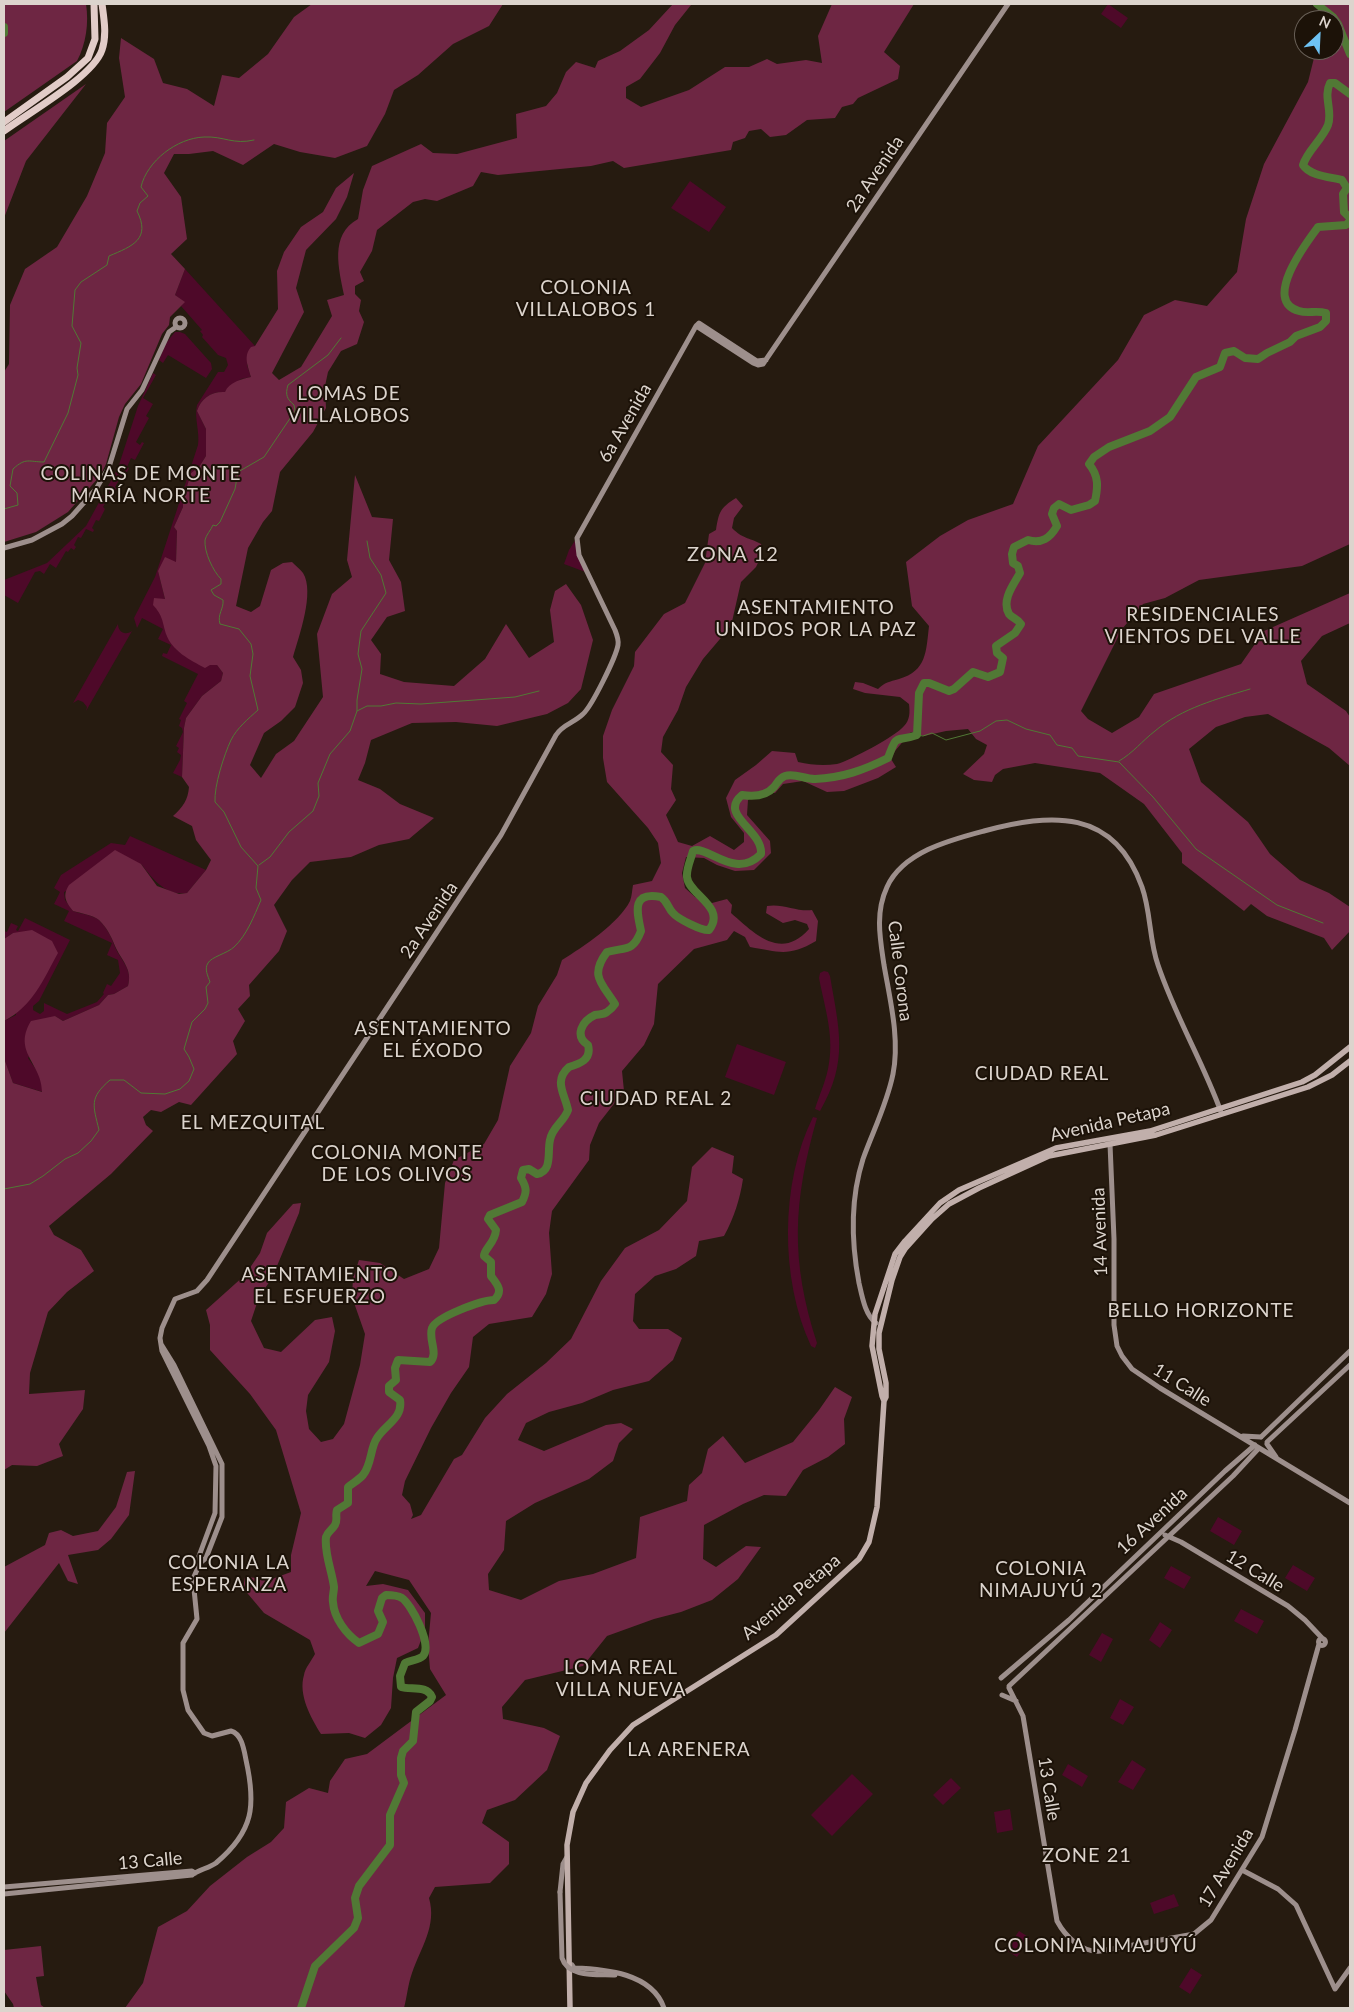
<!DOCTYPE html>
<meta charset="utf-8">
<style>
body{margin:0}
#map{position:relative;width:1354px;height:2012px;overflow:hidden;background:#261b10;font-family:Lato,sans-serif}
canvas{display:block}
.frame{position:absolute;inset:0;border:5px solid #dcd4cd;pointer-events:none}
.north{position:absolute;left:1294px;top:10px;width:50px;height:50px;box-sizing:border-box;background:#1c1208;border:1px solid #696057;border-radius:50%;rotate:25deg;font-size:14px;font-weight:700;line-height:20px;text-align:center;color:#dcd4cd}
.north::after{content:'';display:block;margin:auto;width:18px;height:22px;background:#6ec2f3;clip-path:polygon(50% 0,100% 100%,50% 72%,0 100%)}
</style>
<div id="map">
<canvas width="1354" height="2012"></canvas>
<div class="frame"></div>
<div class="north">N</div>
</div>
<script>
const context = document.querySelector('canvas').getContext('2d');
context.lineJoin = 'round';
function paint(path, color) {
  context.fillStyle = color;
  context.fill(path, 'evenodd');
}
function strokePath(path, color, width, dash) {
  context.strokeStyle = color;
  context.lineWidth = width;
  context.lineCap = dash ? 'butt' : 'round';
  context.setLineDash(dash || []);
  context.stroke(path);
}
function drawText(font, color, halo, rows, align = 'center') {
  context.font = font + ' Lato,sans-serif';
  context.lineWidth = 4;
  context.setLineDash([]);
  context.textBaseline = 'middle';
  context.strokeStyle = halo;
  context.fillStyle = color;
  for (const [text, x, y, turn = 0] of rows) {
    context.save();
    context.translate(x, y);
    context.rotate((+turn || 0) * Math.PI / 180);
    context.textAlign = isNaN(turn) ? turn : align;
    if (halo) context.strokeText(text, 0, 0);
    context.fillText(text, 0, 0);
    context.restore();
  }
}
paint(new Path2D(`
 M1108,4l20,14 -7,10 -20,-14z
 M690,181l36,26 -17,25 -38,-24z
 M185,269l70,77 -8,19 4,12 -10,2 -16,13c-13,-1 -24,6 -28,19l9,18v27l-7,11 -8,6 -8,27v7l-9,20 3,4 -1,31 -18,9 7,28h-11v6l8,10 5,21 10,14 33,15h7l6,8 -2,8 -19,15 -16,22 -2,10 -2,49 -9,-4 7,-13 1,-5 -4,-3 2,-4 -3,-2 7,-14 -1,-4 -3,-2 2,-6 -2,-1 8,-16 -3,-2 14,-27 -36,-18 1,-3 4,1 4,-9 -13,-6 5,-10 -21,-11 -5,10 -3,-10 21,-41 43,-132c2,-13 -4,-27 -1,-40l21,-33h6l4,-7 -2,-7 -8,-3 -16,-18 1,-2 -3,-4 2,-1 -21,-24 3,-4 -9,-7z
 M175,332h5l5,2 26,29 1,6 -6,9 -38,-23 -5,8 -4,-3 7,-17z
 M153,373l3,2 -13,23 10,6 -7,12 3,2 -13,24 4,3 2,-3 2,1 -9,17 -4,-2 -4,9 2,1 -6,12 -3,-2 -5,9 2,2 -1,2 -3,-2 -10,18 2,2 -6,12 -3,-1 -4,8 2,2 -1,2 -7,-3 -5,9 -3,-1 -4,8 2,2 -2,3 -3,-2 -3,4 -2,-1 -10,17 -6,-4 -6,10 -4,-3 -5,1 -17,31 -14,-8v-15l43,-17 39,-37 32,-58 20,-62z
 M576,539l2,13 10,21 -24,-9 5,-14z
 M118,624c0,8 7,12 14,7l-46,80 1,-4 -4,-5 -5,-2 -5,3z
 M130,836l76,34 -19,23c-22,3 -34,-14 -46,-29l-77,28 1,8 8,11c8,3 20,4 26,9 8,8 12,16 16,27 6,14 18,22 13,39l-14,8 -6,1 -9,10 -36,16 -8,-5 -27,42 14,20 1,14 -30,-9 -9,-25v-37l12,-6 -3,-82 -9,6v-8l3,1 4,-9 7,3 -2,4 2,1 7,-13 45,22 -31,61 -6,5v4l7,4 4,-3v-8l23,11 30,-12 7,-8 -1,-1 4,-9 4,2 9,-13 -2,-13 -11,-5 5,-12 -48,-22 5,-10 -15,-7 6,-12 -6,-4 7,-13 50,-32 14,2z
 M824,971l4,1 2,4c9,53 19,85 -10,135l-5,-2c4,-13 10,-26 13,-40 7,-32 -3,-60 -9,-91l1,-5z
 M737,1044l49,18 -12,33 -49,-18z
 M813,1117l4,1c-24,84 -27,142 0,225l-2,5 -4,-2c-31,-67 -31,-163 2,-229z
 M1218,1517l24,14 -8,14 -24,-14z
 M1293,1565l22,13 -8,13 -22,-13z
 M1171,1566l20,11 -7,12 -20,-11z
 M1241,1609l23,12 -7,13 -23,-13z
 M1160,1622l12,8 -12,18 -11,-8z
 M1102,1633l11,6 -12,23 -12,-7z
 M1120,1699l14,8 -11,18 -13,-7z
 M1132,1760l14,9 -13,21 -15,-8z
 M1068,1764l20,12 -6,11 -20,-12z
 M852,1774l21,20 -41,42 -21,-21z
 M951,1778l10,10 -18,17 -10,-10z
 M1010,1809l3,21 -16,3 -3,-21z
 M1174,1894l5,12 -25,8 -4,-11z
 M1019,1931l11,7 -13,19 -11,-7z
 M1191,1968l11,7 -12,19 -11,-7z`), '#4e0929');
paint(new Path2D(`
 M4,4h82c3,19 0,40 -9,57l-73,51z
 M312,4h191l-14,22 -36,18 -35,31 -24,15 -9,24 -18,32 -32,12 -35,-6 -26,-8 -31,21 -30,-14 -24,3h-15l-10,19 17,24 6,42 -16,15 14,15 -10,26 10,7 -15,15 -1,8 -7,9 -21,50 -16,20 -6,13 -13,47 -6,12 -32,36 -32,20 -32,10v-170l5,-8 1,-59 15,-36 32,-22 30,-51 18,-43 2,-30 18,-26 -6,-39 2,-20 33,21 9,24 24,6 27,17 8,-31 17,3 29,-24 26,-37z
 M673,4l18,1 -16,20 -15,28 -20,26 -14,8v11l15,9 48,-17 36,-23h24l18,-8 10,5 29,-4 16,3 -4,-27 14,-32h82l-30,48 16,14 -2,13 -40,19 -5,6 -11,3 -7,11 -28,2 -21,15 -16,2 -9,-8 -12,2 -4,7 -12,4 -2,8 -107,18 -11,-7 -22,5 -93,9 -17,-3 -8,14 -36,15 -12,-2 -12,3 -36,28 -5,21 -12,21 4,9 -9,5v8l6,6 -2,11 5,11 -7,22 -16,7 -13,21 -3,14 1,22 -13,24 -33,40 -8,39 -9,11 -15,26 -12,58 15,6 9,-6 11,-36 12,-7 9,-1c3,3 8,7 11,11 12,19 -4,63 -10,84l8,13 2,13 -8,24 -14,14 -17,12 -14,32 11,13 15,-24 18,-13 29,-44 -6,-63 15,-40 20,-17 -5,-17 8,-85 17,42 21,2 -4,41 12,22 4,29 -18,6 -16,23 10,14 -1,20 24,8 50,4 31,-27 21,-35 23,34 25,-16 -4,-32 5,-19 11,-7 15,21 12,35 -12,49 -13,14 -21,11 -50,12 -41,-4 -44,1 -41,17 -6,23 -7,17 22,9 20,15 34,14 -25,21 -30,6 -28,12 -41,5 -18,18 -18,25 13,26 -8,20 -30,34 1,11 -12,13 7,12 -12,20 4,13 -46,51 -12,-3 -18,10 -10,-2 -8,7 3,8 7,6 -42,43 -62,52 5,9 27,15 13,21 -27,21 -19,20 -18,61 -1,21 56,-4 -2,19 -24,35 4,12 -26,10 -25,-1 -8,5v-412l9,25 29,9c0,-29 -30,-40 -11,-71l24,-5 8,5 36,-16 9,-10 6,-1 14,-8c5,-17 -7,-26 -13,-40 -4,-10 -8,-18 -16,-26 -6,-5 -19,-7 -26,-9 -7,-9 -11,-15 -4,-26l46,-35 26,14 16,22 22,8 8,-1 19,-23 5,-10 -15,-20 -4,-14 -19,-10c10,-9 15,-16 16,-29l-7,-10 2,-49 2,-10 16,-22 19,-15 2,-8 -6,-8h-7l-5,3c-15,-8 -33,-17 -39,-34 -4,-13 -3,-18 -13,-29l1,-7 11,1 -7,-28 7,-14 11,5 1,-31 -3,-4 9,-20v-7l8,-27 8,-6 7,-11v-27l-9,-18c4,-13 15,-20 28,-19 4,-10 17,-13 26,-15 -3,-11 -8,-21 0,-30l4,-1 23,-37 -1,-38 7,-19 17,-25 22,-15 13,-24 18,-15 -7,24 -11,22 -30,31 -10,38 8,24 -32,61 7,7 22,-13 31,-51 -5,-16 17,-5c-5,-26 -15,-60 14,-76l5,-29 9,-24 49,-22 12,9 24,1 60,-16 -1,-24 30,-8 11,-13 9,-21 10,-10 19,6 3,-7 22,-10 29,-21z
 M1321,4h29v540l-48,22 -103,14 -34,18 -22,6 -21,25 -41,82 7,8 24,14 27,-16 15,-23 87,-30 23,-33 86,-38v30l-28,13 -21,25 6,23 39,27 4,6v49l-21,-18 -61,-34 -23,3 -29,10 -27,22 12,33 47,40 22,32 30,26 29,13 21,14v24l-18,19 -8,-12 -57,-22 -16,-12 -7,7 -62,-48v-10l-38,-49 -44,-31 -65,-10 -32,6 -8,6 -3,7 -18,-2 -11,-6 21,-20 3,-9 -11,-6 -8,-10 -22,2 -22,5 -13,-4 -16,19 -4,8 5,8 -18,11 -34,13 -17,1 -24,-11 -20,3 -8,9 -16,-2 -11,9 -1,15 23,26 1,12 -17,17 -19,1 -18,-6 -13,-7 -18,-1 -4,16 3,15 10,9 17,6 15,-4 5,6 -1,8c24,21 50,48 78,16l-2,-5 -12,-4 -12,3 -17,-10 1,-7c15,-3 30,6 45,4l6,11 -2,20c-27,16 -37,11 -66,6l-5,-10 -11,-6 -7,9 -33,9 -36,35 -4,40 -10,21 -22,26 2,20 -25,32 -9,22 -1,15 -37,51 -3,22 3,41 -6,20 -14,23 -43,7 -16,13 -4,30 -18,26 -20,35 -26,53 -3,14 8,9 3,11 -2,4 10,-4 33,-56 8,-4 23,-37 22,-24 39,-31 25,-24 30,-58 24,-33 34,-18 28,-29 5,-34 20,-20 22,9 -2,17 11,6c-3,20 -9,39 -19,57l-25,5 -3,15 -20,13 -21,7 -20,18 -2,27 6,8h29l14,9 -9,22 -24,21 -36,9 -31,13 -33,9 -23,11 -8,17 26,11 62,-26 15,-2 12,6 -14,14 -6,18 -24,18 -54,24 -29,18 -2,29 -16,24 1,16 32,10 38,-19 34,-7 43,-16 4,-41 47,-16 2,-16 13,-12 6,-24 15,-13 22,27 48,-21 26,-32 16,-23 17,10 -8,22 1,25 -17,13 -25,13 -17,26 -22,-1 -21,9 -39,21 -1,34 13,8 30,-21 15,1 -23,32 -26,21 -31,12 -27,7 -47,17 -24,30 -58,14 -23,27 1,12 41,9 16,8 -13,34 -32,30 -28,10 -5,13 27,19v22l-19,19 -55,4 -6,11c8,28 -8,49 -17,75 -4,11 -5,24 -8,35h-279l18,-25 15,-56 29,-16 23,-25 37,-29 24,-15 13,-14 2,-26 23,-14 19,5 2,-12 15,-22 22,-5 79,-59 -16,-26 -2,-24 3,-32 -22,-33 -34,-9 -9,15 17,-2 25,6 17,23v17l-7,18 -21,10 -4,20 -2,30 -10,17 -16,13 -16,-5 -28,1c-10,-16 -23,-39 -17,-59 1,-7 8,-15 11,-21l-5,-14 -46,-27 -21,-25 2,-11 27,2 19,-7v-17l10,-42 -25,-83 -26,-36 -40,-44v-25l-4,-15 39,-35 15,-22 7,-20 26,-29 8,-1 -2,10 -27,65 -13,19 -8,24 13,27 17,4 34,-32 17,-3 3,14 -6,31 -21,33 -2,16 3,18 12,13 12,-3 11,-15 16,-59 5,-31 -13,-37 1,-19 6,-18 21,3 24,16 25,-10 10,-21 6,-65 9,-23 30,-16 14,-24 12,-54 21,-33 7,-27 19,-31 5,-15c21,-13 57,-37 68,-59 2,-5 2,-11 3,-16l19,-4 9,-18 -3,-20 -10,-15 -41,-46 -4,-24v-22l9,-26 22,-44 1,-14 29,-38 21,-11 20,-40 4,-29 7,-4c3,-18 4,-22 20,-32l7,8 -9,12 -2,10c11,11 16,9 29,16l2,8 -7,15 -15,15 -10,44 -28,33 -17,28 -8,23 -15,27 -2,15 12,13 -2,24 5,11 -10,15 12,27 14,4 18,-10 24,14 10,-8v-9l-13,-16 -5,-19 9,-18 21,-15 16,-14 23,2 3,9c13,3 26,4 39,2 12,-3 59,-28 67,-38 6,-6 6,-14 5,-22l-9,-7 -35,-4 -12,-4 2,-7 8,1 15,6c7,-7 11,-7 21,-10 28,-8 27,-28 30,-53l-17,-20 -6,-44 34,-26 28,-16 45,-16 25,-58 80,-86 26,-45 31,-15 32,6 30,-34 9,-53 18,-55 44,-82 8,-32h18v-30h-14z
 M86,84l-60,77 -22,57v-77z
 M32,930l20,11 6,12c-15,27 -25,53 -54,68v-82l9,-6z
 M135,1471l-6,44 -18,24 -13,11 -30,5 10,29 -10,-3 -9,-18 -55,70v-66l41,-22 4,-12 12,-3 12,6 25,-5 18,-24 11,-35z
 M41,1946l3,30 -8,1 5,28 4,3h-31l-1,-4 -9,-13v-41z`), '#6e2643');
strokePath(new Path2D(`
 M4,509l14,-4 -1,-12 -7,-7 3,-17c13,-12 16,-7 31,-7l24,-49 10,-38 -1,-7 4,-25 -9,-17 3,-36 6,-8 26,-17 2,-9c24,-10 42,-17 28,-45l3,-8 8,-7 -7,-9c6,-26 36,-49 63,-50 20,-1 29,8 50,3
 M357,711l10,-5h14l15,-3 25,1 94,-7 24,-6
 M917,735l6,1 9,-3 14,7 34,-9 16,-10 11,-1 19,9 24,6 7,10 15,3 6,8 41,6 34,35 43,52 81,56 46,18
 M1119,761c14,-8 23,-20 36,-30 27,-23 62,-32 95,-42
 M259,865l11,-8 19,-25 24,-21 6,-15 -1,-13 12,-29 20,-23 7,-20v-11l5,-31 -4,-15 3,-23 25,-38 -5,-18 -11,-17 -3,-17
 M4,1189l26,-5 13,-8 22,-17 13,-6 13,-12 8,-11c-6,-25 -10,-32 11,-50h14l17,13 24,1 15,-5 9,-8 5,-12 -5,-12 -5,-8 8,-27 13,-13 3,-6 -2,-16 4,-5c-2,-6 -6,-13 -2,-19 3,-6 20,-10 26,-16 13,-12 20,-31 27,-47l-5,-12 2,-22 -17,-19 -17,-35 -9,-10c-1,-16 9,-47 16,-62 6,-12 17,-21 27,-30l-8,-34 3,-22 -2,-10 -12,-15 -19,-5c-3,-10 4,-15 3,-24l-9,-5 -3,-5 10,-6v-5c-8,-8 -17,-27 -16,-39 1,-5 6,-10 8,-15l3,1 4,-4 15,-33 3,-17 26,-15 31,-46 -1,-6c-7,-6 -9,-10 -6,-20l40,-30 13,-17`), '#517935', 1);
strokePath(new Path2D(`
 M1317,4l16,13 5,7 12,30
 M4,27v6
 M1350,94l-15,-11h-5c-7,14 3,28 -2,42 -6,15 -21,26 -25,40 7,11 27,12 39,15l5,8 -4,6 1,18 6,6
 M301,2008l14,-42 39,-38 4,-10 -3,-20 4,-12 31,-41v-30l14,-32 -3,-8v-17l2,-7 10,-10 3,-29 14,-11 2,-4c-5,-12 -21,-7 -31,-10l-1,-11 5,-13c6,-3 14,-3 18,-7 10,-11 -12,-52 -21,-58 -5,-3 -11,-3 -16,-3l-4,3 -4,13 5,11 -5,12 -19,9c-13,-9 -25,-25 -26,-41 -1,-5 1,-10 1,-15 -2,-16 -10,-34 -8,-50 2,-6 6,-7 9,-12 3,-5 0,-10 2,-15l11,-7v-16c5,-4 12,-8 15,-12 9,-11 7,-27 14,-37 9,-14 26,-20 23,-38l-11,-8v-6l7,-6 -1,-12 3,-8 32,2c9,-8 -2,-23 2,-34 4,-11 50,-28 62,-28 10,-9 3,-16 -3,-24v-14l-7,-6c0,-7 11,-13 12,-26l-8,-11 2,-4 32,-13c5,-10 5,-14 -1,-24l2,-8 6,-1 8,5c16,-3 10,-22 13,-34 2,-13 14,-18 18,-30 -3,-16 -15,-29 1,-43 10,-3 23,-7 19,-22 -14,-9 -6,-24 7,-30 4,-1 8,0 12,-3 3,-2 6,-5 8,-8 -13,-21 -26,-28 -8,-52 19,-5 26,0 34,-21 -4,-19 -10,-40 20,-34 7,5 7,11 12,16 5,6 29,18 36,17 18,-23 -21,-36 -22,-53 -1,-8 4,-18 6,-26 14,-7 42,30 68,3 2,-24 -43,-39 -19,-59 12,2 24,1 32,-8 4,-5 5,-9 11,-11 10,-3 19,3 30,3 27,-1 49,-9 73,-21 10,-27 7,-15 29,-23l2,-42 5,-10h5l20,8 5,-2 19,-17 15,5 12,-5 3,-14 -6,-5 -1,-7 19,-13 6,-9c-3,-5 -9,-6 -12,-10 -8,-14 5,-30 11,-41l-2,-7 -5,-3 -1,-9 2,-7 14,-7c14,4 22,-2 29,-14l-5,-12 2,-6 5,-4 12,6 18,-5 6,-4c3,-14 4,-25 -6,-37l5,-7 15,-10 41,-16 20,-14 26,-40 24,-10 5,-14 9,-2 11,7 13,1 9,-6 23,-11 6,-6 24,-9 6,-6v-8c-10,-3 -18,1 -27,-2 -37,-10 7,-68 19,-84l28,-2 4,-4`), '#517935', 8);
strokePath(new Path2D(`
 M175 323a5 5 0 1 1 10 0a5 5 0 1 1-10 0Z
 M696,326l57,37 5,2 5,-1 245,-360
 M4,548l28,-8 30,-16 10,-8 24,-27 13,-22 18,-58 15,-19 27,-58 7,-5
 M1110,1144l4,95v86l3,21 5,10 10,13 28,19 190,115
 M876,1323c-11,-8 -14,-27 -17,-40 -8,-42 -9,-83 4,-124 10,-28 24,-55 30,-85 7,-35 -3,-74 -9,-109 -4,-27 -9,-52 3,-78 16,-35 63,-47 97,-56 67,-18 130,-23 158,56 9,25 7,53 16,78 17,51 45,97 63,147
 M1243,1436l18,1
 M1261,1437l89,-86
 M1267,1442l83,-77
 M1267,1444l9,13
 M1165,1535l16,7 107,64 17,14 18,19
 M200,1563l-1,-7 16,-43 1,-47 -7,-20 -47,-95 -2,-13 2,-10 13,-29 22,-8 10,-11 294,-445 55,-100c7,-11 18,-12 27,-21 9,-8 33,-57 35,-69 1,-5 -1,-10 -3,-15l-36,-75 -2,-17 119,-212 3,-3 58,38 9,-1
 M1318.5 1642a3.5 3.5 0 1 1 7 0a3.5 3.5 0 1 1-7 0Z
 M1001,1678l68,-58 156,-149 30,-26
 M1009,1686l224,-210 26,-28
 M1009,1688l14,28 34,205c8,15 25,32 43,30l94,-17 17,-14 51,-83 33,-107 24,-86
 M1002,1695l14,6
 M1242,1870l36,19 18,16 39,84 15,-21
 M4,1887l188,-16 3,2
 M560,1892l3,-28 4,-7
 M4,1894l188,-19c6,-5 17,-7 24,-12 38,-32 40,-58 30,-103 -2,-10 -4,-26 -15,-29l-19,5 -8,-3 -16,-23 -5,-20v-47l14,-24 -4,-40 7,-16 6,-5 16,-41v-53l-48,-99 -13,-21
 M572,1965l2,3c31,1 78,5 90,40`), '#9d8f8c', 5);
strokePath(new Path2D(`
 M884,1401l-2,-5 -10,-50 3,-32 20,-60 10,-13 35,-38 19,-13 97,-42 94,-17 152,-49 13,-7 35,-28
 M570,2008l-3,-163 6,-33 13,-29 24,-33 23,-25 143,-90 83,-76 10,-17 8,-35 7,-106 2,-4v-14l-7,-34v-16l13,-53 8,-23 5,-8 27,-30 17,-15 30,-16 70,-32 107,-21 152,-48 24,-12 18,-14`), '#c1afab', 5.5);
strokePath(new Path2D(`
 M4,122l63,-45 21,-19 7,-19 -1,-35
 M4,131c24,-18 89,-54 98,-81 5,-15 2,-31 0,-46`), '#e2ccc8', 7);
strokePath(new Path2D(`
 M560,1892l2,66c6,20 36,16 53,17`), '#9d8f8c', 5);
drawText('18px', '#dcd4cd', '#1c1208', [
 ["2a Avenida",875,174,-56],
 ["6a Avenida",625,423,-60],
 ["2a Avenida",429,920,-56],
 ["Calle Corona",900,971,83],
 ["Avenida Petapa",1110,1122,-13],
 ["14 Avenida",1100,1232,-92],
 ["11 Calle",1182,1385,32],
 ["16 Avenida",1152,1521,-43],
 ["12 Calle",1255,1571,31],
 ["Avenida Petapa",791,1597,-40],
 ["13 Calle",1049,1789,81],
 ["13 Calle",150,1861,-5],
 ["17 Avenida",1226,1868,-59]
]);
context.letterSpacing = '1px';
drawText('19px', '#dcd4cd', '#1c1208', [
 ["COLONIA",586,288],
 ["VILLALOBOS 1",586,310],
 ["LOMAS DE",349,394],
 ["VILLALOBOS",349,416],
 ["COLINAS DE MONTE",141,474],
 ["MARÍA NORTE",141,496],
 ["ASENTAMIENTO",816,608],
 ["UNIDOS POR LA PAZ",816,630],
 ["RESIDENCIALES",1203,615],
 ["VIENTOS DEL VALLE",1203,637],
 ["ASENTAMIENTO",433,1029],
 ["EL ÉXODO",433,1051],
 ["CIUDAD REAL",1042,1074],
 ["CIUDAD REAL 2",656,1099],
 ["EL MEZQUITAL",253,1123],
 ["COLONIA MONTE",397,1153],
 ["DE LOS OLIVOS",397,1175],
 ["ASENTAMIENTO",320,1275],
 ["EL ESFUERZO",320,1297],
 ["BELLO HORIZONTE",1201,1311],
 ["COLONIA LA",229,1563],
 ["ESPERANZA",229,1585],
 ["COLONIA",1041,1569],
 ["NIMAJUYÚ 2",1041,1591],
 ["LOMA REAL",621,1668],
 ["VILLA NUEVA",621,1690],
 ["LA ARENERA",689,1750],
 ["COLONIA NIMAJUYÚ",1096,1946]
]);
context.letterSpacing = '0px';
context.letterSpacing = '1px';
drawText('20px', '#dcd4cd', '#1c1208', [
 ["ZONA 12",733,555],
 ["ZONE 21",1087,1856]
]);
context.letterSpacing = '0px';
</script>
